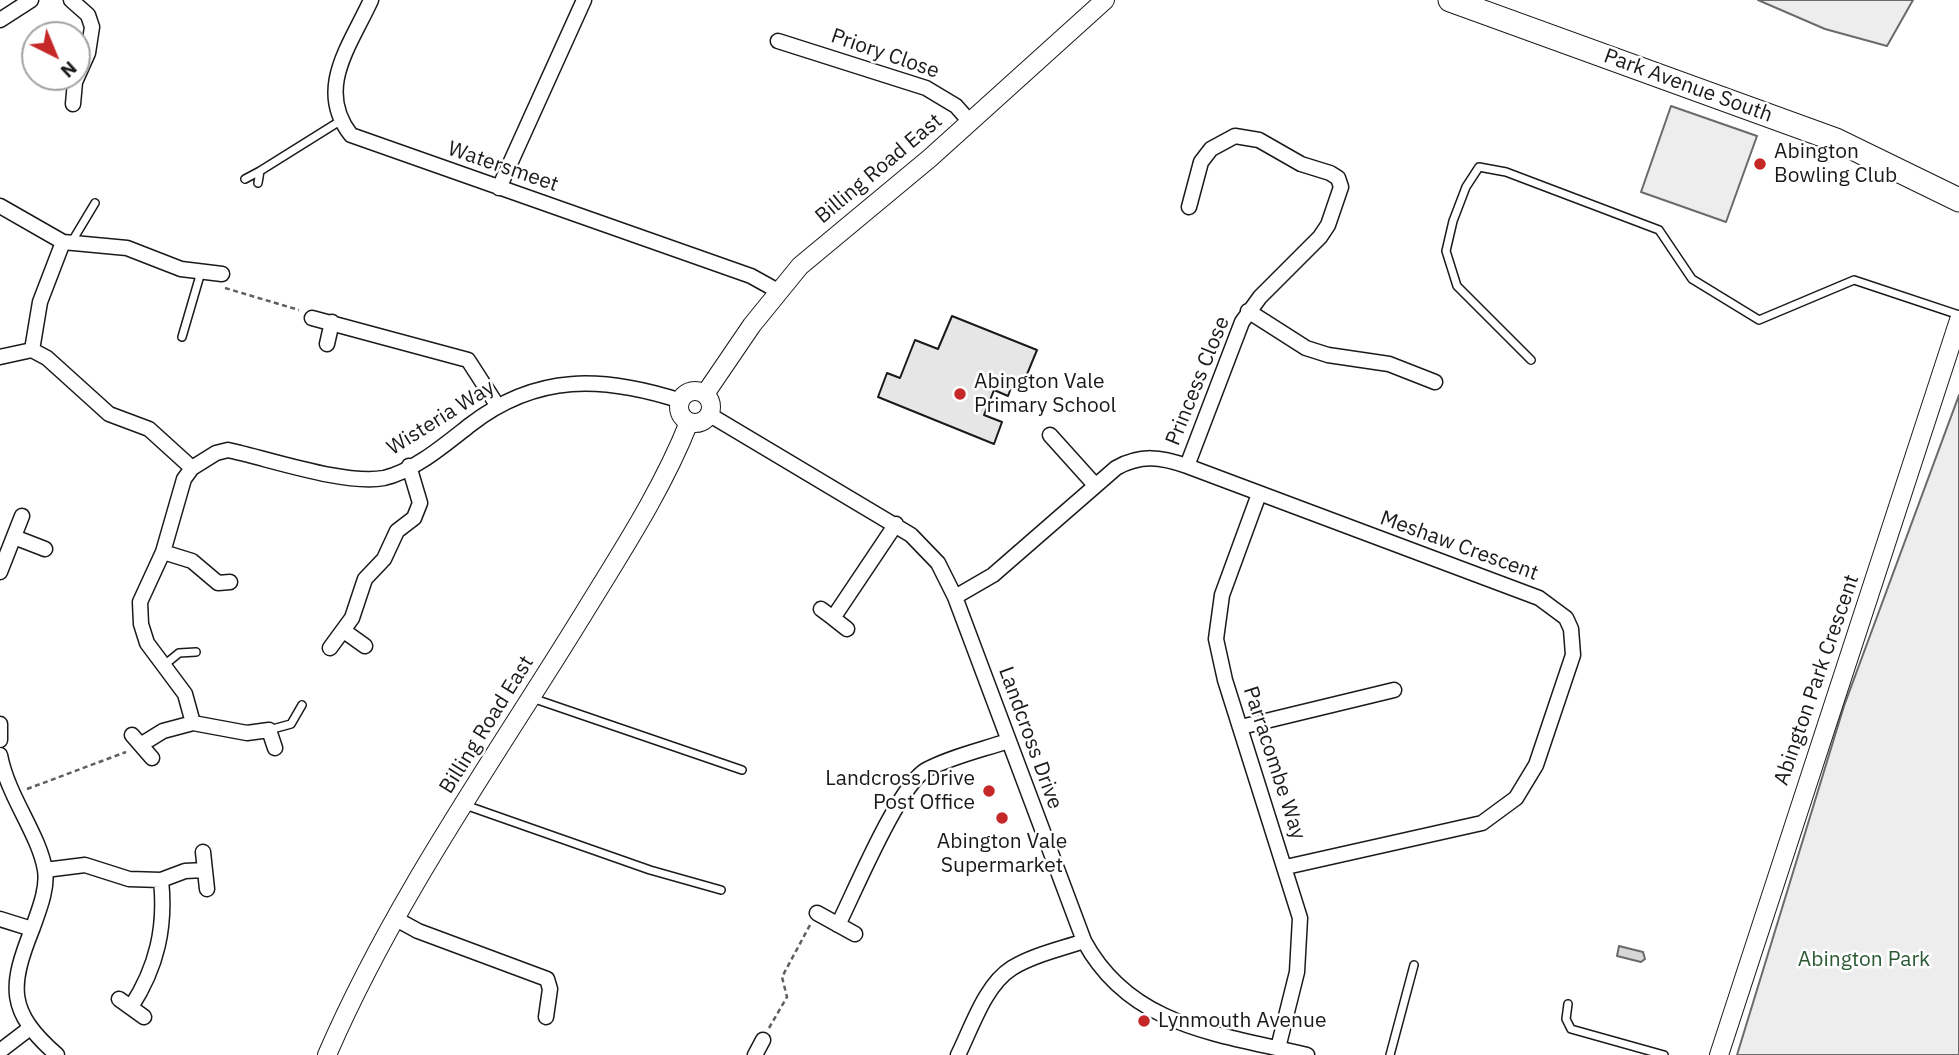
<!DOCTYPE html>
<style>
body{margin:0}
#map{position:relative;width:1959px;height:1055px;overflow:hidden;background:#fff;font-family:"IBM Plex Sans",sans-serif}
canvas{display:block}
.north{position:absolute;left:21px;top:21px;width:70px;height:70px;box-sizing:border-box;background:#fff;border:2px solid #a3a3a3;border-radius:50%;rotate:137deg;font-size:19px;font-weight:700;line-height:28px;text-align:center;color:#1a1a1a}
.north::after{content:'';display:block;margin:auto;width:24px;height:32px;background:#c62828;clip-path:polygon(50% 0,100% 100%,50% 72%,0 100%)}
</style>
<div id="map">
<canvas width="1959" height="1055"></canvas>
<div class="north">N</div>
</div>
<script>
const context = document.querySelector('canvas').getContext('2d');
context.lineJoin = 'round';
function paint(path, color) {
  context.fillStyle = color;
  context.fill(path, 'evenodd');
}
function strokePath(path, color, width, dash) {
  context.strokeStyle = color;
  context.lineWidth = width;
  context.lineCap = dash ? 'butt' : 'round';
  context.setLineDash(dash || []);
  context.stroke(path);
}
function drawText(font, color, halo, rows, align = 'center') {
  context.font = font + ' "IBM Plex Sans",sans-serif';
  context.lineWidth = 5;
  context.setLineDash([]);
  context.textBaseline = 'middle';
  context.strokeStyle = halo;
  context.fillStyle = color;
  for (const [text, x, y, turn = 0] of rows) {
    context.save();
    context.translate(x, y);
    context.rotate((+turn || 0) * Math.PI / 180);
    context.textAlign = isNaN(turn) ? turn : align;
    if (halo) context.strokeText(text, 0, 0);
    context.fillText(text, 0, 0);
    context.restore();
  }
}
const built = new Path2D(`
 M1758,0h155l-26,46 -62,-17z
 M1671,106l86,30 -31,86 -85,-30z
 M1959,395v660h-222l107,-349z`);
paint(built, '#ededed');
strokePath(built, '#6a6a6a', 2);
const water = new Path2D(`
 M1619,946l24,6 2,7 -4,3 -24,-6z`);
paint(water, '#d7d7d7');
strokePath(water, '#6a6a6a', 2);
const building = new Path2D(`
 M952,316l85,34 -14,34 -9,-4 -6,16 -14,-6 -10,25 18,7 -8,22 -116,-47 9,-24 13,5 15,-38 23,9z`);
paint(building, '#e6e6e6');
strokePath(building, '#1a1a1a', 2);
const service = new Path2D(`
 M245,179l15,-8
 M258,183l2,-12 80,-50
 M71,243l24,-40
 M182,337l19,-65
 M1531,360l-74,-74 -11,-35 7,-30 13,-34 13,-20 27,5 153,58 33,49 67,41 95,-40 105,35
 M163,666l16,-13 17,-1
 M532,698l210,72
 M269,730l22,-6 11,-19
 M465,805l185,65 71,20
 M1568,1004l-2,15 5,10 93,26
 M1390,1055l24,-90`);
const minor = new Path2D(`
 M71,0l17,15 4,12 -4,26 -13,29 -2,22
 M371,0c-21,46 -56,89 -20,135l400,141 27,15
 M0,20l31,-20
 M778,41l148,47 30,18 14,16
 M58,77l17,5
 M499,188l85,-188
 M0,206l63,36 64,6 54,21 41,5
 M1248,311l58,37 22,7 61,9 46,18
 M312,318l156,42 29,45
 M327,344l5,-22
 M32,350l8,-48 23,-60
 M0,357l32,-7 15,8 62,56 40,15 43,39
 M710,415l201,120 27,28 17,34 129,344c47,87 137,93 223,114
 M1050,435l45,50
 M1187,466l55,-144 18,-25 60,-60 8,-12 13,-38 -3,-9 -8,-5 -29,-9 -42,-24 -24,-4 -24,13 -10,13 -12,45
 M1259,494l-37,101 -6,44 9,41 75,238 -3,54 -19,76
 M14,537l31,12
 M163,552l29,9 26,22 12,-1
 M0,572l22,-56
 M955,597l38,-22 123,-107c25,-14 45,-11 71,-2l352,132 27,20 5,11 2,26 -37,110 -20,33 -34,25 -196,44
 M821,609l12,9
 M847,629l-14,-11 63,-94
 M344,631l21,15
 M330,648l22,-30 13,-39 19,-20 13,-28 17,-13 6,-15 -11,-37
 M0,724v16
 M1241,727l153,-37
 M132,735l20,23
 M142,744l21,-13 30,-8
 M275,748l-6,-18 -22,3 -54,-10 -8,-29 -38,-51 -6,-19 -1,-22 23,-50 21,-73 8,-11 24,-15 12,-3c42,9 116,35 156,28 29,-6 63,-35 86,-53 67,-52 133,-49 211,-24
 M0,755c8,42 39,79 45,115 3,18 -6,40 -12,57 -24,60 -26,84 24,128
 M203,852l4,37
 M45,870l40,-5 44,14 32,1 24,-9 19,-1
 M817,913l38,21
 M0,919l32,10
 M396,919l22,12 129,48 3,10 -4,28
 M838,925c16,-32 61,-140 88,-155 24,-13 55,-20 82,-29
 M119,999l25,18
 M131,1007c26,-40 35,-80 30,-127
 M0,1051l30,-23
 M755,1055l8,-15
 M958,1055c14,-28 27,-70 54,-87 21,-13 49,-19 72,-27`);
const tertiary = new Path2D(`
 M679 407a16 16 0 1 1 32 0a16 16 0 1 1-32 0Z
 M705,394l47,-69 48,-59 130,-108 175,-158
 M327,1055c66,-153 165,-293 252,-434 39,-64 83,-130 110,-199
 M1719,1055l240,-735`);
const primary = new Path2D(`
 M1450,0l386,140 123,60`);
strokePath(service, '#1a1a1a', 10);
strokePath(minor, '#1a1a1a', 17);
strokePath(tertiary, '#1a1a1a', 20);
strokePath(primary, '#1a1a1a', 25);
strokePath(new Path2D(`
 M225,288l74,22
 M27,789l99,-37
 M769,1028l18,-31 -5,-20 28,-52`), '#5f5f5f', 2.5, [5, 3.5]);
strokePath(service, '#fff', 7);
strokePath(minor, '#fff', 14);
strokePath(tertiary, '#fff', 18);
strokePath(primary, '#fff', 23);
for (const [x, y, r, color] of [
 [1760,164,7,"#c62828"],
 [960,394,7,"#c62828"],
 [989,791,7,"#c62828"],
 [1002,818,7,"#c62828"],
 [1144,1021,7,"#c62828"]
]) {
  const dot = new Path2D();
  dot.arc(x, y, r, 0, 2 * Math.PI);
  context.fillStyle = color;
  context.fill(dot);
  strokePath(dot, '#fff', 2.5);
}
drawText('21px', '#1a1a1a', '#fff', [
 ["Priory Close",885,54,19],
 ["Park Avenue South",1688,86,20],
 ["Watersmeet",503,167,19],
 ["Billing Road East",879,169,-40],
 ["Princess Close",1198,381,-68],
 ["Wisteria Way",441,418,-32],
 ["Meshaw Crescent",1459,546,20],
 ["Abington Park Crescent",1817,680,-71],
 ["Billing Road East",487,725,-58],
 ["Landcross Drive",1030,738,70],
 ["Parracombe Way",1274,763,72]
]);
drawText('21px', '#1a1a1a', '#fff', [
 ["Abington",1774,152],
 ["Bowling Club",1774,176],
 ["Abington Vale",974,382],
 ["Primary School",974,406],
 ["Landcross Drive",975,779,"right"],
 ["Post Office",975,803,"right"],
 ["Abington Vale",1002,842,"center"],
 ["Supermarket",1002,866,"center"],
 ["Lynmouth Avenue",1158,1021]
], 'left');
drawText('21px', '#2b5a34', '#fff', [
 ["Abington Park",1864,960]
]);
</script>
